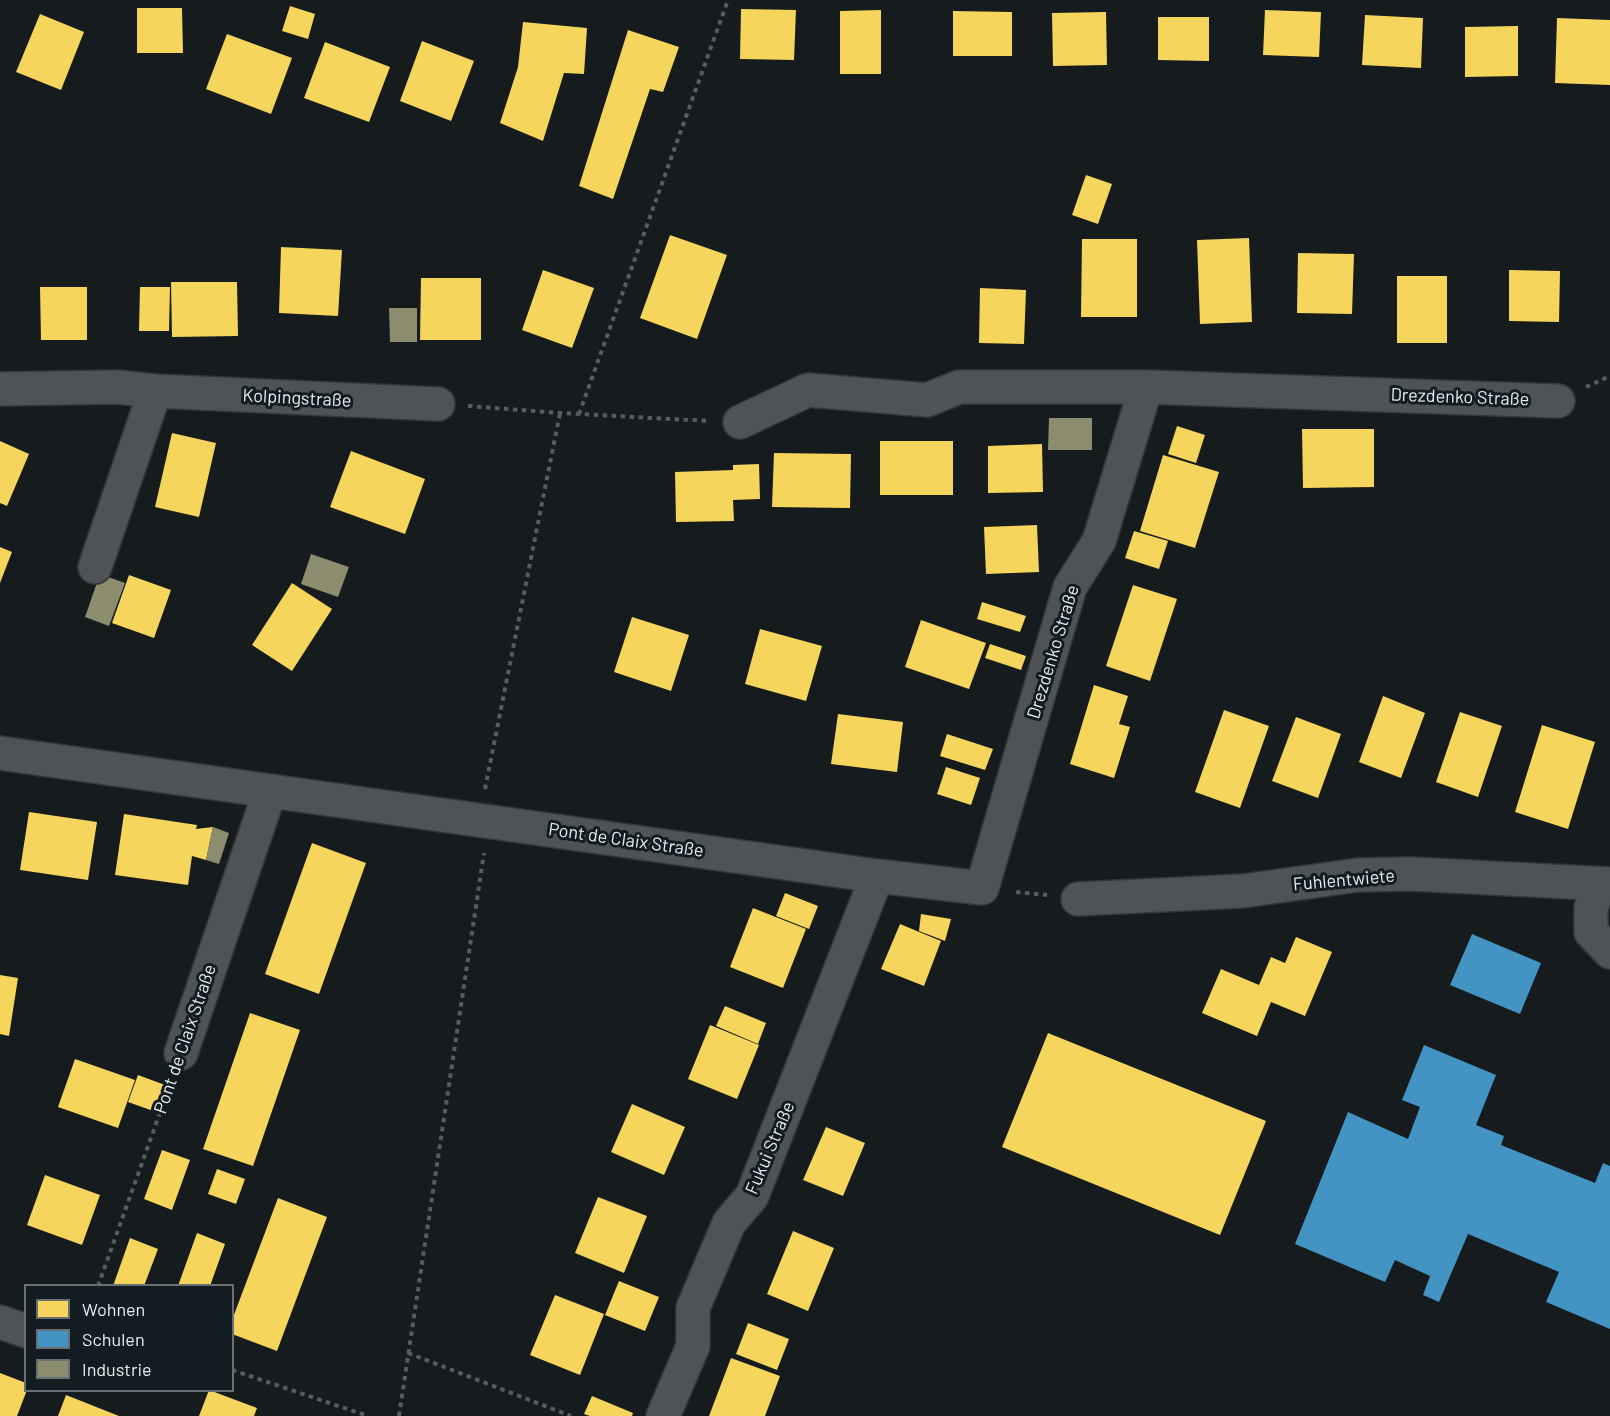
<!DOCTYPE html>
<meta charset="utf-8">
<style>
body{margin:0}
#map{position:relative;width:1610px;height:1416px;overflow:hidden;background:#161b1d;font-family:Barlow,sans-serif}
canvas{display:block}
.legend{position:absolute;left:24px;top:1284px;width:210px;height:108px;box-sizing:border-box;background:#131c20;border:2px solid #687073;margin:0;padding:8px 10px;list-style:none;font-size:18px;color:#e7edf0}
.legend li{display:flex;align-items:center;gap:12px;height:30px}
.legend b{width:30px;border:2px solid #687073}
</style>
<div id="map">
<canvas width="1610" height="1416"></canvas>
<ul class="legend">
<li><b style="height:16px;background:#f6d55c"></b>Wohnen</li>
<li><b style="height:16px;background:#4393c3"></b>Schulen</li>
<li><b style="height:16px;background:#8c8c6e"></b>Industrie</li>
</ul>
</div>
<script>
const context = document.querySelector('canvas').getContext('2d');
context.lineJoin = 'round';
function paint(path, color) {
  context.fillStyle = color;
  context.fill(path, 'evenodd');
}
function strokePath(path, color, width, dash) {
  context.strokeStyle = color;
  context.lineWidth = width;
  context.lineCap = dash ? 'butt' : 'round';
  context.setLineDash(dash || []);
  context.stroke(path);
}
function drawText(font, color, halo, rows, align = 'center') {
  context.font = font + ' Barlow,sans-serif';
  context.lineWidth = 6;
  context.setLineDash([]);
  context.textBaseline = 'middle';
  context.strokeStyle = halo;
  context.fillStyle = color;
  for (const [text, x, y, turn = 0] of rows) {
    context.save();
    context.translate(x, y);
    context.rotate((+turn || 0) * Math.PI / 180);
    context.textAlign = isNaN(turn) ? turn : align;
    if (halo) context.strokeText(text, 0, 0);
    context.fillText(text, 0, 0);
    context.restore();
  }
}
paint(new Path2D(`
 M290,6l25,8 -7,25 -26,-8z
 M137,8h45l1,45h-46z
 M741,9l55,1 -2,50 -54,-1z
 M881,10v64h-41v-63z
 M1265,10l56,2 -2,45 -56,-2z
 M953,11l59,1v44h-59z
 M1106,12l1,53 -54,1 -1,-53z
 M40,14l44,18 -23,58 -45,-18z
 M1365,15l58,3 -2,50 -59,-3z
 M1158,17h51v44l-51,-1z
 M1557,18l53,2v65l-55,-2z
 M523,22l64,6 -3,46 -20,-1 -21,68 -43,-18 18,-56z
 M1518,26v50l-53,1v-50z
 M628,30l51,17 -16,45 -13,-3 -37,110 -34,-13z
 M227,34l65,24 -21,56 -65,-25z
 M422,41l52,20 -23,60 -51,-20z
 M325,42l65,25 -21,55 -65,-24z
 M1086,175l26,9 -14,40 -26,-9z
 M670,235l57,20 -30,84 -57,-21z
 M1249,238l3,84 -52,2 -3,-84z
 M1082,239h55v78h-56z
 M281,247l61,3 -4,66 -59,-3z
 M1298,253l56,1 -2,60 -55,-1z
 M543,270l51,18 -22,60 -50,-18z
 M1509,270l51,1 -1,51 -50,-1z
 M1397,276h50v67h-50z
 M421,278h60v62h-61z
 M171,282h66l1,54 -66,1z
 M40,287h47v53h-46z
 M140,287h30l-1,44h-30z
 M980,288l46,2 -2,54 -45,-1z
 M1177,426l28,9 -9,28 -28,-9z
 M1302,429h72v58l-71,1z
 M172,433l44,10 -17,74 -44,-10z
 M0,441l29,13 -22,52 -7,-3z
 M880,441h73v54h-73z
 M1042,444l1,48 -55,1v-47z
 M351,451l74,28 -20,55 -75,-27z
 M774,453l77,1 -1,54 -78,-1z
 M1163,455l56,17 -24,76 -55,-17z
 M759,464l1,35 -27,1 1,21 -58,1 -1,-50 58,-2v-5z
 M1037,525l2,47 -53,2 -2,-47z
 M1134,531l34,10 -9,28 -34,-11z
 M0,547l12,5 -12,31z
 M129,575l42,15 -17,48 -42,-15z
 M292,583l40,26 -40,62 -40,-26z
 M1133,585l44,14 -27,82 -44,-15z
 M982,602l44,14 -6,16 -43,-13z
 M632,617l57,18 -18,56 -57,-19z
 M921,620l65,23 -17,46 -64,-22z
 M760,629l62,17 -16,55 -61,-17z
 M990,644l36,12 -5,14 -36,-12z
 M1094,685l34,11 -9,28 11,3 -16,51 -44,-14z
 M1383,696l42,17 -24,65 -42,-16z
 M1224,710l45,16 -29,82 -45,-16z
 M1460,712l42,14 -24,71 -42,-15z
 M838,714l65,8 -6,50 -66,-8z
 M1296,717l45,17 -23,64 -46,-17z
 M1542,725l53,17 -27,87 -53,-17z
 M947,734l46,15 -8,21 -45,-14z
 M946,767l34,11 -9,27 -34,-11z
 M29,812l68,10 -9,58 -68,-10z
 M124,814l73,11 -1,4 17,-2 -7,33 -14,-4 -4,29 -73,-10z
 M312,843l54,20 -47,131 -54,-20z
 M785,893l33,13 -9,23 -33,-13z
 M753,908l53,21 -23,59 -53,-21z
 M921,914l30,5 -6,22 -26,-10z
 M900,924l41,17 -17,45 -43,-17z
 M1296,937l36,15 -27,64 -34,-14 -14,34 -55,-23 19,-44 38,16 12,-28 14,6z
 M0,975l18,3 -9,58 -9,-2z
 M725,1006l41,17 -8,21 -42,-18z
 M250,1013l50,17 -47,136 -50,-17z
 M710,1025l49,20 -22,54 -49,-20z
 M1048,1033l218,88 -46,114 -218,-88z
 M75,1059l60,21 -17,48 -60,-21z
 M138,1075l27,10 -9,27 -28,-10z
 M632,1104l53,23 -21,48 -53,-23z
 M826,1127l39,16 -22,53 -40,-16z
 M162,1150l28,10 -18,50 -28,-11z
 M217,1169l28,10 -9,25 -28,-10z
 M45,1175l55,20 -18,50 -55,-20z
 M598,1197l49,19 -23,57 -49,-20z
 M278,1198l49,19 -50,134 -45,-17v-14z
 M793,1231l41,17 -26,63 -41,-17z
 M197,1233l28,11 -15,42h-32z
 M130,1238l28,11 -14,37h-31z
 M619,1281l40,16 -14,34 -40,-16z
 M555,1295l49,19 -24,61 -50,-20z
 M748,1323l41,16 -12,31 -41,-16z
 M731,1358l49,18 -15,40h-56z
 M0,1373l26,10v7h1l-10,26h-17z
 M209,1390l48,18 -3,8h-55z
 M66,1395l53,21h-61z
 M592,1396l41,17 -1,3h-42l-6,-2z`), '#f6d55c');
paint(new Path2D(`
 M1472,934l69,29 -21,51 -70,-29z
 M1424,1045l72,30 -20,50 28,11 -3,9 94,38 8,-20 7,3v163l-64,-27 13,-30 -91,-38 -29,68 -16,-7 7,-19 -35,-16 -10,22 -90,-38 53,-132 60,27 12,-32 -18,-7z`), '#4393c3');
paint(new Path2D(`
 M389,308h28v34h-27z
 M1049,418h43v32h-44z
 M311,554l38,13 -11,30 -37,-13z
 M100,574l25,9 -16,43 -24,-9z
 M213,827l16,6 -10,31 -13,-4z`), '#8c8c6e');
const minor = new Path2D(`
 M0,389l117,-2 38,4 283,13
 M740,422l68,-32 119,10 32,-13h187
 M95,567l60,-176
 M0,753l877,123 105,12 88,-301 29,-46 47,-154 412,14
 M1599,884l-8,24v24l19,20
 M1078,899l165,-8 115,-16 54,-1 198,10
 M181,1053l89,-262
 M0,1322l26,9
 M663,1416l30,-70v-38l36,-85 23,-27 125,-320`);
strokePath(minor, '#343739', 36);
strokePath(new Path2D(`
 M1586,387l24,-11
 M468,406l92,7 149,8
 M579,414l149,-414
 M485,789l75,-376
 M1016,892l31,3
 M98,1286l73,-204
 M408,1353l163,63
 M232,1370l136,46
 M399,1416l85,-563`), '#585c5d', 4, [4.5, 4.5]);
strokePath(minor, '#505355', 33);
drawText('18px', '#e7edf0', '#131c20', [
 ["Drezdenko Straße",1460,397,2],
 ["Kolpingstraße",297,398,3],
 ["Drezdenko Straße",1053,652,-73],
 ["Pont de Claix Straße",626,840,8],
 ["Fuhlentwiete",1344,880,-5],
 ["Pont de Claix Straße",185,1039,-71],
 ["Fukui Straße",770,1148,-67]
]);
</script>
